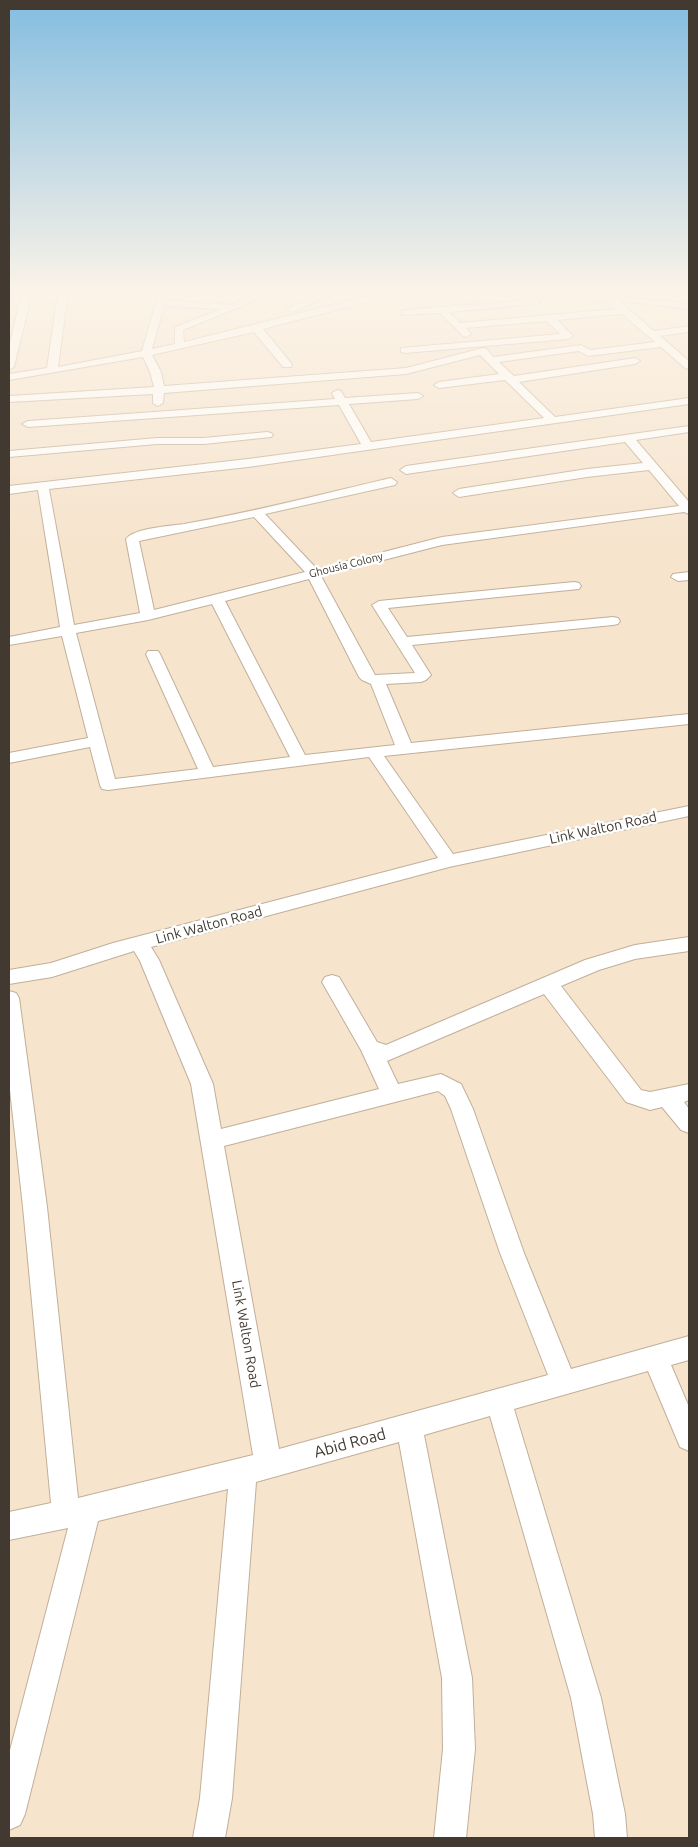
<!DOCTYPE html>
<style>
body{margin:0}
#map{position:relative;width:698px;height:1847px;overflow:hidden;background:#f6e4cd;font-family:Ubuntu,sans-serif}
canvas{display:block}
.frame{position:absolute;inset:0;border:10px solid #423a31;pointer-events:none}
</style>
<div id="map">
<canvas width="698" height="1847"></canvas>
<div class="frame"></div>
</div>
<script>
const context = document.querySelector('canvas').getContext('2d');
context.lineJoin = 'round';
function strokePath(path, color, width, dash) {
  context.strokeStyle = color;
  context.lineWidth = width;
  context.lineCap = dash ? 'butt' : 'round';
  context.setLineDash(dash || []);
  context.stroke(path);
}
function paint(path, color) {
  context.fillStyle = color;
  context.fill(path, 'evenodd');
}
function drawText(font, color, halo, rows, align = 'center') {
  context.font = font + ' Ubuntu,sans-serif';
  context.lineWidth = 5;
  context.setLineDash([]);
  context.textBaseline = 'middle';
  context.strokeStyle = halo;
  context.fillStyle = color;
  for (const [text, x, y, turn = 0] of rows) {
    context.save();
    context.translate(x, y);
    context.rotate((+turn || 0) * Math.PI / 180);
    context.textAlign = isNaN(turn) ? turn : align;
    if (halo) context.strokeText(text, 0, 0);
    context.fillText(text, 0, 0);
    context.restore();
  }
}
const street = new Path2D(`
 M22,292h10l-18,75 -5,3v-23z
 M58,292h10l-10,75 84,-16 17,-59h8l-2,8 66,5 32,-13h13l-93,38 1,12 184,-46 5,3 -2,2 -108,28 28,34 1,2 -1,2h-8l-29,-35 -102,23 9,17 3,14 242,-18 77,-20 4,1 6,8 88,-12 9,5 65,-8 -33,-28 -65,6 16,16 -5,3 -163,14 -4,-1v-4l159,-14 -13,-13 -81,7 5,6 -5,3 -3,-1 -23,-23 -38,2v-4l3,-1 123,-10 -6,-8h40l127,11v6l-70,-8 35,30 35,-5v6l-29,4 29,25v8l-4,-1 -24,-21 -73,9 -9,-5 -80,11 15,14 121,-18 5,3 -5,3 -116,18 36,35 134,-19v6l-441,63 -199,22 25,136 66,-12 -14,-74c8,-11 44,-13 58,-15 70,-12 138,-30 207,-46l6,4 -2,3 -130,29 52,55 125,-32 237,-31 -30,-36 -62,7 -128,20 -6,-4 6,-4 128,-20 56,-6 -18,-21 -219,32 -6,-4 6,-4 283,-40v6l-53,8 53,62v12l-5,-2 -242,33 -121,31 54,99 40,-2 -43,-68 7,-4 195,-19 5,1 2,3 -2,3 -191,19 19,29 206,-20 5,1 2,3 -2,3 -5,1 -201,20 19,30 -5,5 -5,2 -35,2 25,59 278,-29v10l-305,32 69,98 236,-48v10l-240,51 -298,80 8,13 54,124 8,45 158,-40 -18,-39 -39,-68 3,-5 7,-2 7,2 38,65 9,3 199,-85 50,-15 54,-8v14l-54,8 -36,11 -38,16 80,104 9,2 39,-8v16l-5,2 5,7v24l-8,-3 -19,-23 -12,3 -24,-8 -82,-108 -157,67 11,23 43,-10 20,10 12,25 51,144 47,116 118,-33v24l-18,5 18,42v44l-9,-4 -32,-76 -134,38 87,289 24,116 2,24h-32l-2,-24 -22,-116 -81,-282 -66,19 48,243 3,71 -9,89h-32l9,-89 -1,-71 -43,-236 -143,40 -24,316 -7,40h-32l7,-40 28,-309 -130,32 -73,293 -5,11 -11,5v-76l59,-226 -59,12v-28l42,-9 -28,-296 -14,-126v-90l7,2 3,5 28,209 31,291 175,-43 -62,-371 -51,-123 -6,-10 -82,26 -43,7v-14l42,-7 62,-20 325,-85 -69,-101 -261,33 -6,-1 -2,-4 -10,-38 -81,16v-10l79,-15 -26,-102 -53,9v-8l51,-10 -22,-137 -29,4v-8l239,-27 113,-15 -22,-39 -311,22 -6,-3 6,-3 307,-22 -3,-6 5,-3 4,1 4,7 73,-5 5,3 -5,3 -69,5 22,38 173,-24 -39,-38 -66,8 -5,-3 5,-3 60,-8 -19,-19 -74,19 -242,19 -1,10 -5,3 -5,-3v-9l-144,8v-6l145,-9 -4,-15 -7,-15 -134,23v-6l38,-6zM534,295l72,6 10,8 -156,14 -11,-11 89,-8 2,-2zM164,306l57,3 -46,18v17l-23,5zM254,517l51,55 -151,38 -15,-69zM309,579l50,98 3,3 9,4 24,61 -90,10 -80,-154zM212,604l78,153 -77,10 -53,-113 -2,-3h-10l-2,3 52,115 -83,10 -39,-146 72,-13zM438,1091l7,5 6,13 49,144 48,122 -269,74 -55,-303z
 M326,292h13l-44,19 -3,1 -5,-3z
 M267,432l4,1 2,2 -2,2 -67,7h-47l-148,13v-6l148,-13h47z
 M689,572v8l-11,1 -7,-4 2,-3z`);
strokePath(street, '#c1af99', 2);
paint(street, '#fff');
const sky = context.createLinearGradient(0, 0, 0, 550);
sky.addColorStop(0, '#84bde0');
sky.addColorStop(0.53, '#fbf3e8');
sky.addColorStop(1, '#fbf3e800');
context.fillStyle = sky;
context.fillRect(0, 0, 698, 550);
drawText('11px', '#423a31', '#fff', [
 ["Ghousia Colony",346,565,-14]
]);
drawText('14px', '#423a31', '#fff', [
 ["Link Walton Road",603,828,-12],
 ["Link Walton Road",209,925,-15],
 ["Link Walton Road",246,1334,80]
]);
drawText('16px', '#423a31', '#fff', [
 ["Abid Road",350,1443,-15]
]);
</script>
